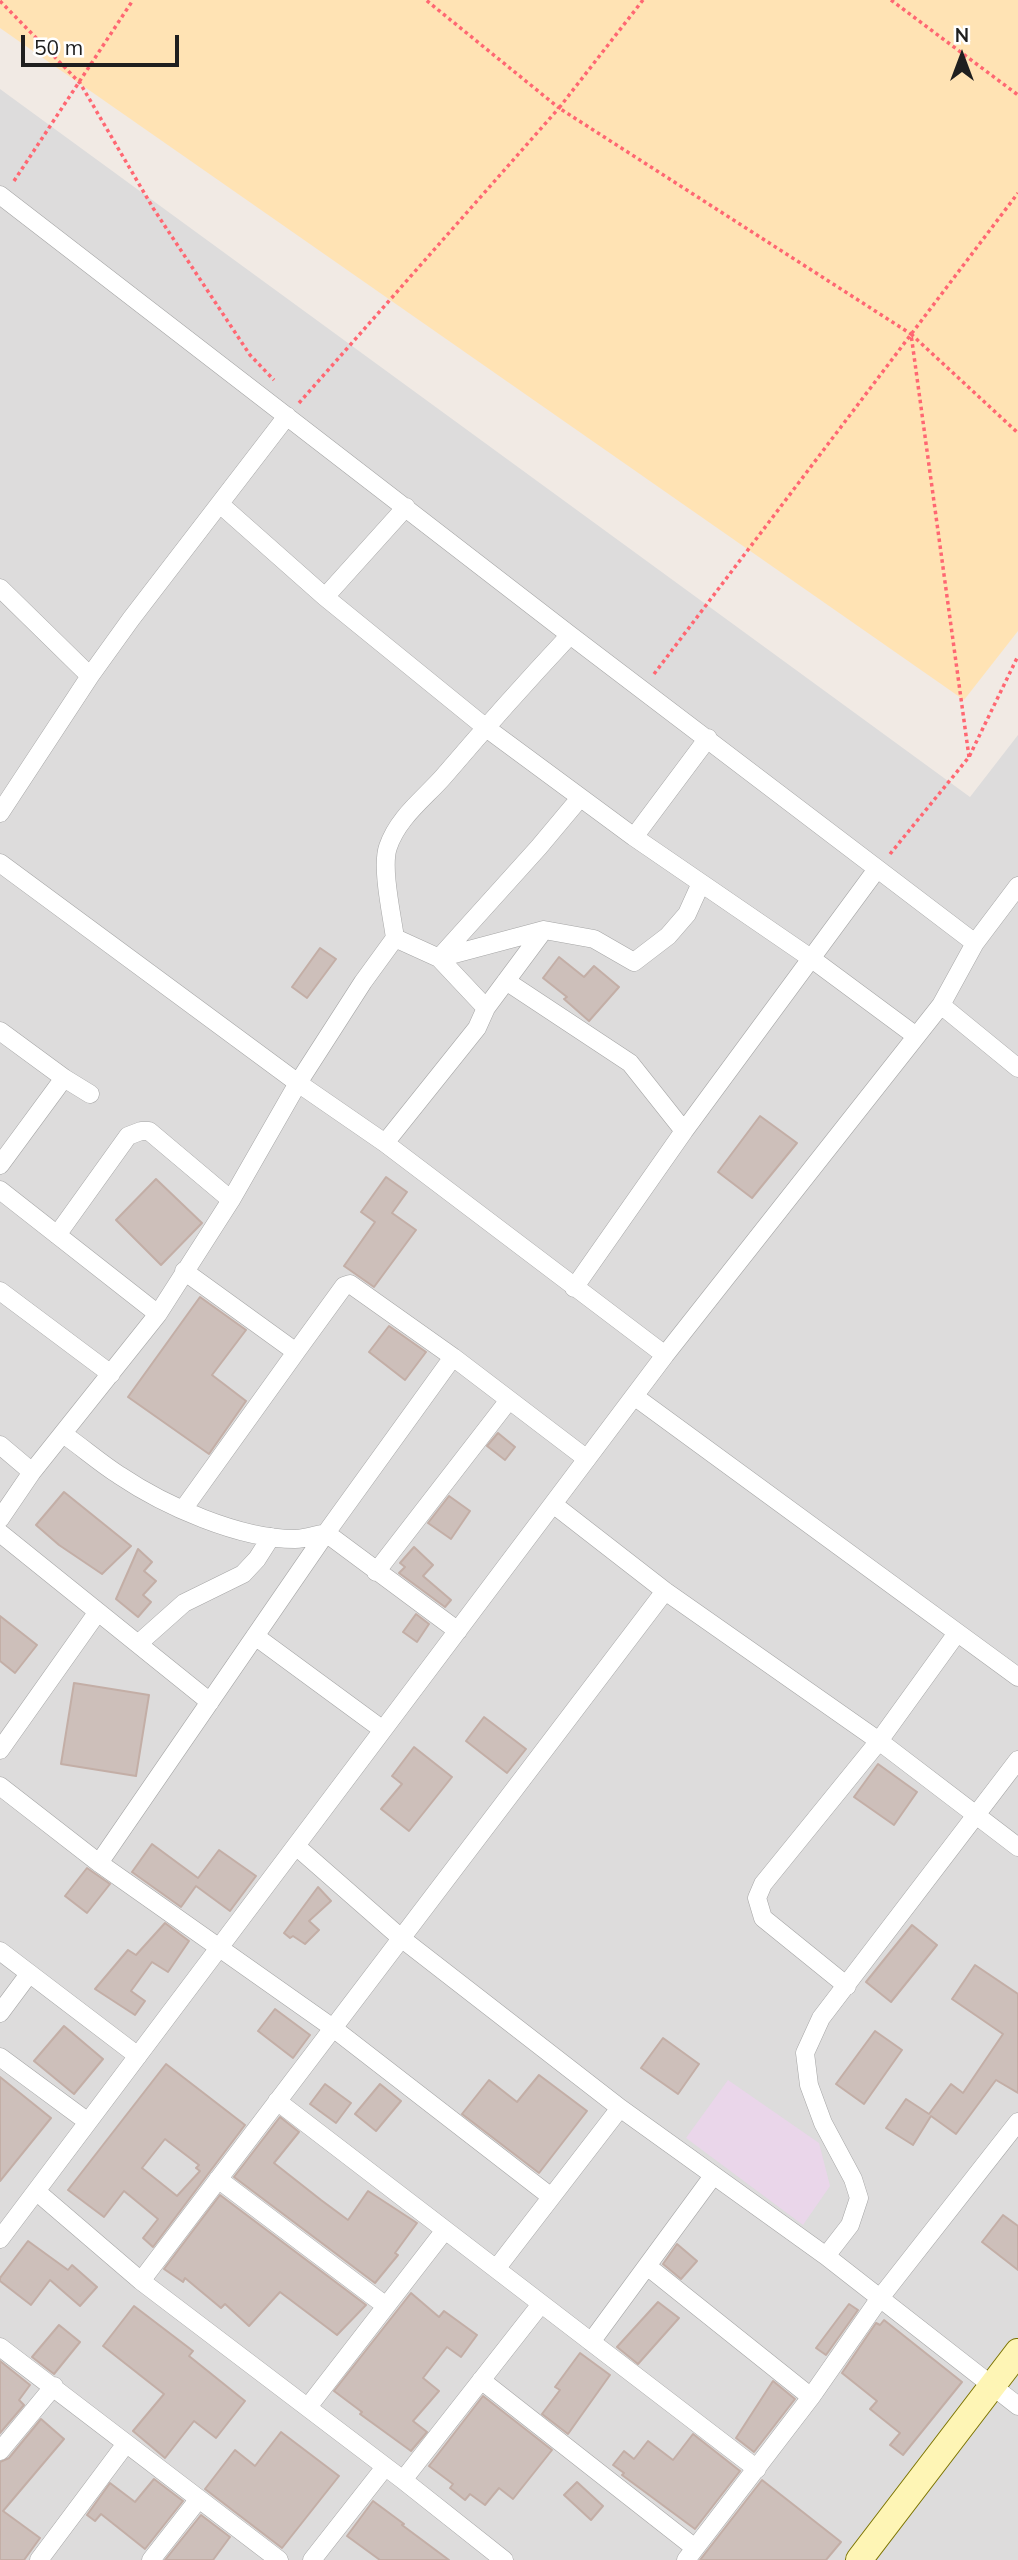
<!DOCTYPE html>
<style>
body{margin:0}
#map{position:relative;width:1018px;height:2560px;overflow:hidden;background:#f1eae4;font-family:Mulish,sans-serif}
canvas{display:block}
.north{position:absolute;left:927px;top:21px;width:70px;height:70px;-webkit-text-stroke:5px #fff;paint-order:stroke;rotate:0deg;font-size:19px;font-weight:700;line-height:28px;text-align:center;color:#1f1f1f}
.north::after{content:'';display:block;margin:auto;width:24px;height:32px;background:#1f1f1f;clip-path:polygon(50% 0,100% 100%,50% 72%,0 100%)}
.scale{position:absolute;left:21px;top:35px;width:158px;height:32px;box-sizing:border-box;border:4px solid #1f1f1f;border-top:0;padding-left:9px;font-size:21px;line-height:24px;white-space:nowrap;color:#1f1f1f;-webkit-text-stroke:5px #fff;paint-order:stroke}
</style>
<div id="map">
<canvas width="1018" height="2560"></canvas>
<div class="north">N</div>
<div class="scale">50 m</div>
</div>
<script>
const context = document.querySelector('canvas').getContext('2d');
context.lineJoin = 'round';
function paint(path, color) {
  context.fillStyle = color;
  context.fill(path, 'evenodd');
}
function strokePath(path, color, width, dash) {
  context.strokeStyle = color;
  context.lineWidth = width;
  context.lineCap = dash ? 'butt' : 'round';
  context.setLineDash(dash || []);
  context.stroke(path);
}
paint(new Path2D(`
 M0,89l970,708 48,-62v1825h-1018z`), '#dddcdc');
paint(new Path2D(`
 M728,2080l91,63 11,43 -27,39 -117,-87z`), '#ead6ea');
paint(new Path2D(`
 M0,0h1018v631l-54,69 -964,-672z`), '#ffe3b4');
const building = new Path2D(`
 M320,948l16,11 -29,39 -15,-11z
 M559,957l25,20 10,-11 25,21 -30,34 -25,-22 3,-2 -24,-19z
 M760,1116l37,27 -45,55 -34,-26z
 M386,1177l21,15 -15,21 24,17 -42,57 -30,-21 31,-44 -14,-10z
 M156,1179l46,44 -41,42 -45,-45z
 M200,1297l46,33 -34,45 34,26 -37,53 -81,-57z
 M389,1326l37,26 -21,28 -36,-28z
 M498,1433l17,14 -10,13 -18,-14z
 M64,1492l67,54 -29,28 -43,-29 -23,-20z
 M449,1496l21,15 -19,28 -23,-16z
 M414,1547l19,18 -10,11 28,24 -6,7 -46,-34 6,-6 -5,-4z
 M138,1549l14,13 -8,9 12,10 -13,14 8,7 -13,15 -22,-18z
 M416,1614l13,10 -12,18 -14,-10z
 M0,1616l37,29 -22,28 -15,-12z
 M74,1683l75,12 -13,81 -75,-12z
 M484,1717l42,32 -19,24 -41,-32z
 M414,1747l38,30 -43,54 -28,-22 21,-25 -10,-8z
 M878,1764l39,28 -23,33 -40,-28z
 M152,1844l46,34 21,-28 37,26 -26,35 -34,-25 -15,21 -49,-35z
 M87,1868l23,16 -23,29 -22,-17z
 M318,1887l13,14 -22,20 10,9 -14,14 -12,-8 -3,2 -6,-5z
 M165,1923l24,18 -21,31 -16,-10 -21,29 14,10 -10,14 -40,-26 33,-39 8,5z
 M912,1925l25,20 -46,57 -25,-20z
 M975,1965l43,29v99l-22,-13 -40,54 -25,-18 -18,29 -27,-17 20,-29 23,15 22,-30 12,9 40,-59 -51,-35z
 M275,2009l35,26 -17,23 -35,-27z
 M64,2026l39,33 -29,35 -40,-33z
 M875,2031l27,19 -38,54 -28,-20z
 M663,2038l36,26 -21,30 -37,-26z
 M166,2064l79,61 -92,122 -10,-9 15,-19 -34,-28 -20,26 -36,-27zM165,2139l34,26 -3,3 4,3 -23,25 -35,-28z
 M539,2075l48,36 -48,62 -77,-59 27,-34 28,22z
 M0,2077l51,41 -51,63z
 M325,2084l26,19 -15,20 -26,-19z
 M380,2084l21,17 -25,30 -21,-17z
 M280,2117l19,15 -25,31 47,37 27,20 20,-29 49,32 -22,30 3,2 -23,28 -141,-106z
 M220,2195l146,110 -29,30 -57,-43 -31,34 -24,-22 -4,4 -36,-30 -2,4 -19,-13z
 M1003,2215l15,11v44l-36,-28z
 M28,2241l40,29 4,-5 25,22 -17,19 -30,-26 -19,25 -31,-24v-3z
 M677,2244l20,17 -16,18 -18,-15z
 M411,2293l28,24 5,-6 33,24 -16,22 -14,-10 -24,31 16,13 -26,30 14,11 -16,19 -51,-37 2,-2 -28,-21z
 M658,2302l21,16 -41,46 -21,-17z
 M849,2304l9,6 -32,45 -10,-7z
 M134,2306l59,45 -4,5 56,45 -29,37 -22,-17 -29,37 -32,-27 31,-37 -61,-48z
 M884,2320l78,62 -59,73 -13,-10 10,-12 -30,-24 7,-8 -35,-28 34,-50 4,2z
 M59,2325l21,17 -26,32 -22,-17z
 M580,2353l30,22 -42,59 -26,-20 18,-24 -5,-3z
 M0,2361l30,24 -11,15 5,5 -24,28z
 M773,2381l22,18 -41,53 -18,-14z
 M483,2396l69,54 -39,49 -14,-11 -14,17 -15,-11 -5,6 -15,-12 3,-4 -24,-18z
 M41,2419l23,20 -61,72 37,27 -16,22h-24v-98l9,-4z
 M281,2432l58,44 -57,72 -77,-59 30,-39 20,16z
 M693,2434l47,37 -45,58 -73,-54 2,-2 -11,-8 11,-14 10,8 14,-18 25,19z
 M154,2479l29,22 -38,48 -44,-35 -6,7 -8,-6 23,-32 25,19z
 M762,2480l79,62 -15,18h-126z
 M577,2482l26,24 -12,14 -27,-25z
 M373,2501l31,23 -2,1 47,35h-69l-33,-24z
 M201,2515l29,22 -17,23h-48z`);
paint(building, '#cdbfba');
strokePath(building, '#c3aea6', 2);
const street = new Path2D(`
 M0,195l570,440 405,308
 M221,505l104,92 160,130 149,110 178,122 104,77
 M0,588l90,88
 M325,597l81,-90
 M0,813l90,-137 41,-57 156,-203
 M634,837l74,-99
 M0,863l298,220 87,60 280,212
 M439,958l105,-28 50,9 40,23 34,-26 19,-22 14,-31
 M439,958l100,-111 41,-49
 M506,981l124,82 54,68
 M941,1005l77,63
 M486,1008l58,-78
 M0,1031l64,47 26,16
 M385,1143l92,-115 9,-20 -47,-50 -44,-20
 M0,1165l64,-87
 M0,1190l158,124
 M57,1235l71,-99 13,-5h8l82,69
 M184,1271l112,81 48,-66 6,-2 103,73
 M574,1288l110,-157 193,-262
 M0,1291l111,83
 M634,1396l384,281
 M63,1434c19,13 37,29 56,41 46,31 120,64 176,64 10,0 21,-4 31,-6l132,98
 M0,1445l32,27
 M553,1504l112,87 214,150 139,106
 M184,1508l112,-156
 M0,1519l32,-47 126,-158 73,-114 67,-117 65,-101 32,-44c-3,-22 -14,-71 -7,-91 10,-30 37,-49 56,-71 41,-48 83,-95 126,-141
 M0,1533l210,169
 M376,1572l133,-172
 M255,1636l128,94
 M139,1643l45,-40 59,-29 14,-15 14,-22
 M0,1750l97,-137
 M0,1786l99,77 234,165 217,168
 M296,1846l105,92 219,170 206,148 192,150
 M99,1863l227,-330 127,-176 134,102
 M0,1951l138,105
 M847,1986l-84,-68 -6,-20 6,-14 116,-143 78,-108
 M0,2013l29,-39
 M0,2057l88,65
 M277,2101l480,368
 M218,2179l168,127
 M36,2191l105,90 262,199 101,80
 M0,2239l665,-884 276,-350 34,-62 43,-57
 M826,2256l24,-31 9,-27 -6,-19 -30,-56 -14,-38 -4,-32 16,-35 197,-258
 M647,2266l164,131
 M496,2269l124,-161
 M141,2281l524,-690
 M591,2342l122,-166
 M0,2347l279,213
 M481,2380l214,168
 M308,2407l137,-177
 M0,2451l54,-65
 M403,2480l138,-176
 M39,2560l86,-115
 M151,2560l47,-60
 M312,2560l73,-93
 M686,2560l125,-163 69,-99 138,-176`);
const secondary = new Path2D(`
 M859,2560l159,-208`);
strokePath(street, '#a6a6a6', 19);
strokePath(secondary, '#7c7400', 28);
strokePath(new Path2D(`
 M643,0l-84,108 352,226
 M891,0l127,95
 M0,1l80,82 73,125 97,147 24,25
 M14,181l119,-181
 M299,403l260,-295 -133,-108
 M654,674l364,-481
 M969,757l-58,-423 107,99
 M890,854l79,-97 49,-101`), '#ff6772', 3.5, [3.5, 3.5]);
strokePath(street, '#fff', 18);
strokePath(secondary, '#fef5b5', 26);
</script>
